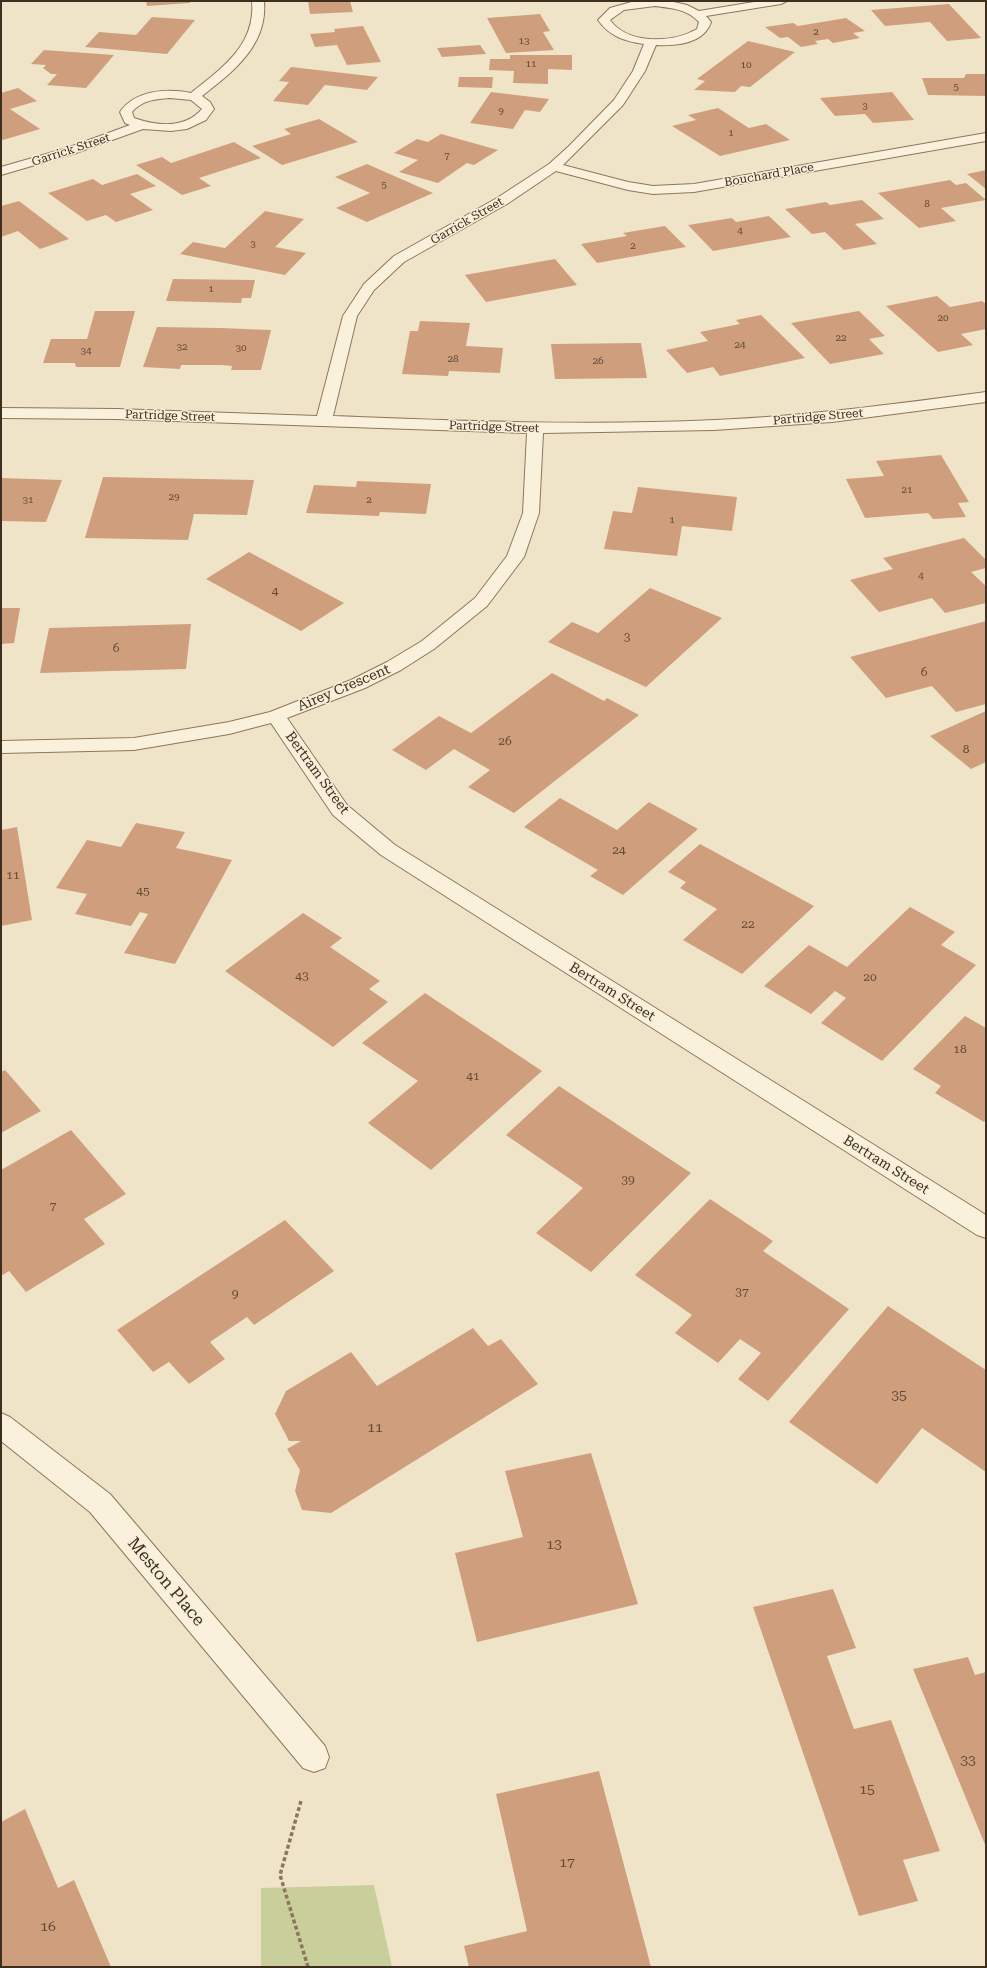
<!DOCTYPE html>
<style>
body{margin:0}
#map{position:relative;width:987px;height:1968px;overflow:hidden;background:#f0e4c8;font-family:"Roboto Serif",serif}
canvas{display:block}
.frame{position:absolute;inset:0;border:2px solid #3d2e20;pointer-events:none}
</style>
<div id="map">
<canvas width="987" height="1968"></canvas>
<div class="frame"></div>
</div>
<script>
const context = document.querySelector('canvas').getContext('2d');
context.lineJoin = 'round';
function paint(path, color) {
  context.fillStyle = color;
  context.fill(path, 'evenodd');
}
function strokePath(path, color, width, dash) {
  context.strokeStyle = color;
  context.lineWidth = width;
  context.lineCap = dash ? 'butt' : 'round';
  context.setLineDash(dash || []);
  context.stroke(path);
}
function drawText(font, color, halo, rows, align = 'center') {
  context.font = font + ' "Roboto Serif",serif';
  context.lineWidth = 3;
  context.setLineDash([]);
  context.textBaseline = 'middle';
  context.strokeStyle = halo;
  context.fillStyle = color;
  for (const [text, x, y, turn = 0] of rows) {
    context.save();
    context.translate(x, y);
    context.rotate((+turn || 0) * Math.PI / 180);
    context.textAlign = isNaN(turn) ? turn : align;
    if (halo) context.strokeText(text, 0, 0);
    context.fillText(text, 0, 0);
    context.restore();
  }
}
paint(new Path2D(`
 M374,1885l18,82h-131v-79z`), '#c9cf9b');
paint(new Path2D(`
 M146,1h44v2l-43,3z
 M308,1h42l3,11 -43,2z
 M949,4l32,34 -34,3 -17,-19 -45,4 -14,-16z
 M540,14l10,17 -7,1 11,18 -48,3 -19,-35z
 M152,17l43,3 -28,34 -82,-7 14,-15 37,3z
 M846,18l19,13 -12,2 7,5 -27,5 -5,-4 -13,2 3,3 -17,3 -13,-10 -8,1 -15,-11 28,-4 5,3z
 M363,26l18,36 -34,3 -10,-20 -22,2 -5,-13 25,-2 -1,-3z
 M748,41l47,11 -45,35 -9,-1 -6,6 -41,-2 11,-9 -8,-2z
 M480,45l6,9 -44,3 -5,-9z
 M44,50l70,5 -28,33 -39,-3 10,-11h-6l-8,-6 3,-3 -15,-1z
 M510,55h62v15l-24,-1v15l-35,-1 1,-12 -25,-1 1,-11h20z
 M291,67l87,10 -11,13 -42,-5 -17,20 -35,-4 16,-19 -10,-1z
 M966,74h20v22l-58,-1 -6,-17h42z
 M459,77h34l-1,11 -34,-1z
 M18,88l19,13 -27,8 30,20 -37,11 -2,-1v-46z
 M491,92l58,7 -9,13 -15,-2 -12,19 -43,-6z
 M892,92l22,28 -41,3 -8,-9 -30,2 -15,-18z
 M718,108l31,20 17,-4 24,16 -70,16 -48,-30 24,-6 -8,-5z
 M319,119l39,23 -76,23 -30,-19 39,-12 -7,-5z
 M441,134l57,16 -24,15 -7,-2 -29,20 -39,-11 19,-12 -24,-7 23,-14 11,3z
 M234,142l27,16 -62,20 12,8 -29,9 -46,-30 26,-8 9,6z
 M367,164l66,29 -66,29 -31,-14 34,-15 -35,-16z
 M986,170v19l-19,-15z
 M137,174l19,12 -26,8 23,16 -37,12 -10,-7 -19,6 -39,-28 45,-14 9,6z
 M950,180l6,5 10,-2 20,17 -45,8 15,13 -37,7 -41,-35z
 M862,200l22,19 -29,5 22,20 -33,6 -19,-18 -13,2 -27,-25 41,-7 4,3z
 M19,201l50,38 -29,10 -22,-18 -17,6v-31z
 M265,211l39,8 -29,28 31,6 -21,22 -105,-21 13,-12 32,6z
 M769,216l22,21 -78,14 -25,-26 44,-7 4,4z
 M665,226l21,21 -89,16 -16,-19 46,-8 -4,-3z
 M555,259l22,26 -91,17 -21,-27z
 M173,279l82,1 -4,18h-9l-1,5 -75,-2z
 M937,296l13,11 32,-6 4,3v25l-25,5 12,11 -35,7 -52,-46z
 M95,311h40l-15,56h-44l-1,-4h-32l8,-24h36z
 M859,311l26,25 -16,3 15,15 -54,10 -39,-41z
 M761,315l44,43 -85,18 -7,-9 -26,6 -21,-23 42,-9 -8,-9 40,-8 -4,-4z
 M420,321l50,2 -4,23 37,2 -3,25 -51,-2 -1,5 -46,-2 8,-43h8z
 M157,327l63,1 51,2 -10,40h-30l1,-4 -11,-1h-40l-1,4 -37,-2z
 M641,343l6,35 -92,1 -4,-35z
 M941,455l28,47 -11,1 8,14 -33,2 -5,-6 -63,5 -19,-39 38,-3 -8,-15z
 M103,477l151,3 -7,35 -53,-1 -6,26 -103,-2z
 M1,478l61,2 -16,42 -45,-1z
 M357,481l74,3 -5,30 -46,-2 -1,4 -73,-3 8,-28 42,2z
 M638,487l99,10 -5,34 -50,-5 -5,30 -73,-7 9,-38 19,2z
 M964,538l22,22v8l-15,4 15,14v17l-41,10 -13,-15 -53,14 -29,-32 43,-11 -10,-11z
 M249,552l95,51 -43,28 -95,-52z
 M650,588l72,30 -76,69 -98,-45 24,-20 26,11z
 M1,608h19l-6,35 -13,1z
 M986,621v83l-30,8 -24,-26 -46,12 -36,-41z
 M191,624l-5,45 -146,4 9,-45z
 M552,673l52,28 3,-3 32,17 -125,98 -46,-26 22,-17 -36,-21 -28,21 -34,-20 47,-34 32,17z
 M986,711v51l-15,7 -41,-33z
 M560,798l57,32 32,-28 49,27 -75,66 -33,-19 8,-6 -74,-43z
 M136,823l49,9 -9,16 56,12 -57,104 -51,-11 24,-39 -8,-2 -9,14 -56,-12 12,-20 -31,-6 31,-48 34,7z
 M17,827l15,93 -31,6v-96z
 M700,844l114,62 -72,68 -59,-34 34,-31 -37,-21 6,-6 -18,-10z
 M910,907l45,25 -14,13 35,20 -94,96 -61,-38 25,-25 -11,-7 -24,23 -47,-28 45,-41 38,22z
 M303,913l39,25 -12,9 50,34 -11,8 19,13 -55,45 -108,-76z
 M425,993l117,78 -111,99 -63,-47 50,-42 -56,-38z
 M965,1016l21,12v91l-2,3 -49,-29 6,-7 -28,-17z
 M5,1070l36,41 -40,22v-61z
 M559,1086l132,87 -100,99 -55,-39 47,-45 -77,-53z
 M71,1130l55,64 -42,25 21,25 -79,48 -17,-21 -8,5v-106z
 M710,1199l63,42 -10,10 86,58 -81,92 -30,-22 23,-26 -21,-14 -22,24 -43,-30 17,-18 -57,-40z
 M285,1220l49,51 -80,54 -7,-8 -37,25 15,17 -36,25 -20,-22 -16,10 -36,-42z
 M888,1306l98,64v102l-64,-44 -45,56 -88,-62z
 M473,1328l15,18 13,-7 37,45 -207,129 -29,-3 -7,-19 5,-21 -13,-21 14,-8h-12l-14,-27 11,-23 65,-39 26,34z
 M591,1453l47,151 -161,38 -22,-89 68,-16 -18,-66z
 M833,1589l23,59 -29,8 27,73 37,-9 49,131 -37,9 15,41 -59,15 -106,-309z
 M968,1657l7,18 11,-3v175l-73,-178z
 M599,1771l52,196h-182l-5,-21 63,-15 -31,-137z
 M25,1809l33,79 16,-8 37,87h-110v-145z`), '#cf9f7d');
const minor = new Path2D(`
 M252,1h12c4,44 -31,71 -62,95l8,6 4,7 -8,11 -19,9 -16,2 -28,-2 -67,24 -75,22v-8l66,-19 63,-23 -5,-2 -5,-11c15,-22 47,-24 71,-19 31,-25 65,-48 61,-92zM170,98l21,2 11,9c-17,20 -45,17 -68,9l-2,-6c10,-12 24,-13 38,-14z
 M635,1h34l18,4 12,6 61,-10h27l-6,3 -75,12 5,6c-7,22 -36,24 -55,23l-11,26 -22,34 -60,60 65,17 25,4 41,-2 292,-51v8l-292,51 -41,2 -25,-4 -72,-19 -49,33 -103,58 -30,28 -17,26 -24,100c127,5 254,10 382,4 91,-4 181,-16 271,-28v10l-154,20 -118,8 -171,3 -4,80 -15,44 -37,49 -53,43 -33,21 -36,18 -78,30 60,87 48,40 591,370v23l-9,-3 -596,-380 -48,-40 -62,-92 -42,11 -95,16 -133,3v-12l133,-3 95,-16 41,-10 81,-32 36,-18 35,-21 53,-43 32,-42 16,-43 4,-80 -411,-14 -115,-1v-10l115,1 201,7 26,-100 21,-32 30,-28 103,-58 52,-34 19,-17 46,-47 19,-29 11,-27c-19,-3 -34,-7 -46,-24l12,-12zM655,6c16,2 32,3 44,16l-2,7c-24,14 -69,16 -87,-9l14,-10z
 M1,1413l9,4 100,77 215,252 4,11 -4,11 -11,4 -11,-4 -213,-256 -89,-71z`);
strokePath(minor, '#8d765c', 2);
strokePath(new Path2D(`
 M301,1801l-21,74 28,92`), '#8d765c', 3.5, [4, 2.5]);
paint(minor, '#faf1dc');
drawText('10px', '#624a37', null, [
 ["2",816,32],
 ["13",524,41],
 ["11",531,64],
 ["10",746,65],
 ["5",956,87],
 ["3",865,106],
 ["9",501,111],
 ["1",731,133],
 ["7",447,156],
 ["5",384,185],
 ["8",927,204],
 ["4",740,231],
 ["3",253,244],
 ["2",633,246],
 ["1",211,289],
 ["20",943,318],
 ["22",841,338],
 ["24",740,345],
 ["32",182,347],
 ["30",241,348],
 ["34",86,351],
 ["28",453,359],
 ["26",598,361],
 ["21",907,490],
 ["29",174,497],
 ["31",28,500],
 ["2",369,500],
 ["1",672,520],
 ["4",921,576]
]);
drawText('12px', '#3d2e20', '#f7eed8', [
 ["Garrick Street",71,150,-18],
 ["Bouchard Place",769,175,-10],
 ["Garrick Street",467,221,-30],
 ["Partridge Street",170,416,2],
 ["Partridge Street",818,417,-5],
 ["Partridge Street",494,427,2]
]);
drawText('12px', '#624a37', null, [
 ["4",275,591],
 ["3",627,637],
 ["6",116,648],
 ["6",924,672],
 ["26",505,741],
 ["8",966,749],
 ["24",619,850],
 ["11",13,875],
 ["45",143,891],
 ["22",748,924],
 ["43",302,976],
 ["20",870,977],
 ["18",960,1049],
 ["41",473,1076],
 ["39",628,1180],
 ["7",53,1206],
 ["37",742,1292],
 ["9",235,1294]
]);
drawText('14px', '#3d2e20', '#f7eed8', [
 ["Airey Crescent",344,688,-23],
 ["Bertram Street",317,773,54],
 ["Bertram Street",612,992,32],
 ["Bertram Street",886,1165,32]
]);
drawText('14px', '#624a37', null, [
 ["35",899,1396],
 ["11",375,1428],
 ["13",554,1545],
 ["33",968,1761],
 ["15",867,1790],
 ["17",567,1863],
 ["16",48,1927]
]);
drawText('17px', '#3d2e20', '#f7eed8', [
 ["Meston Place",166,1582,50]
]);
</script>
